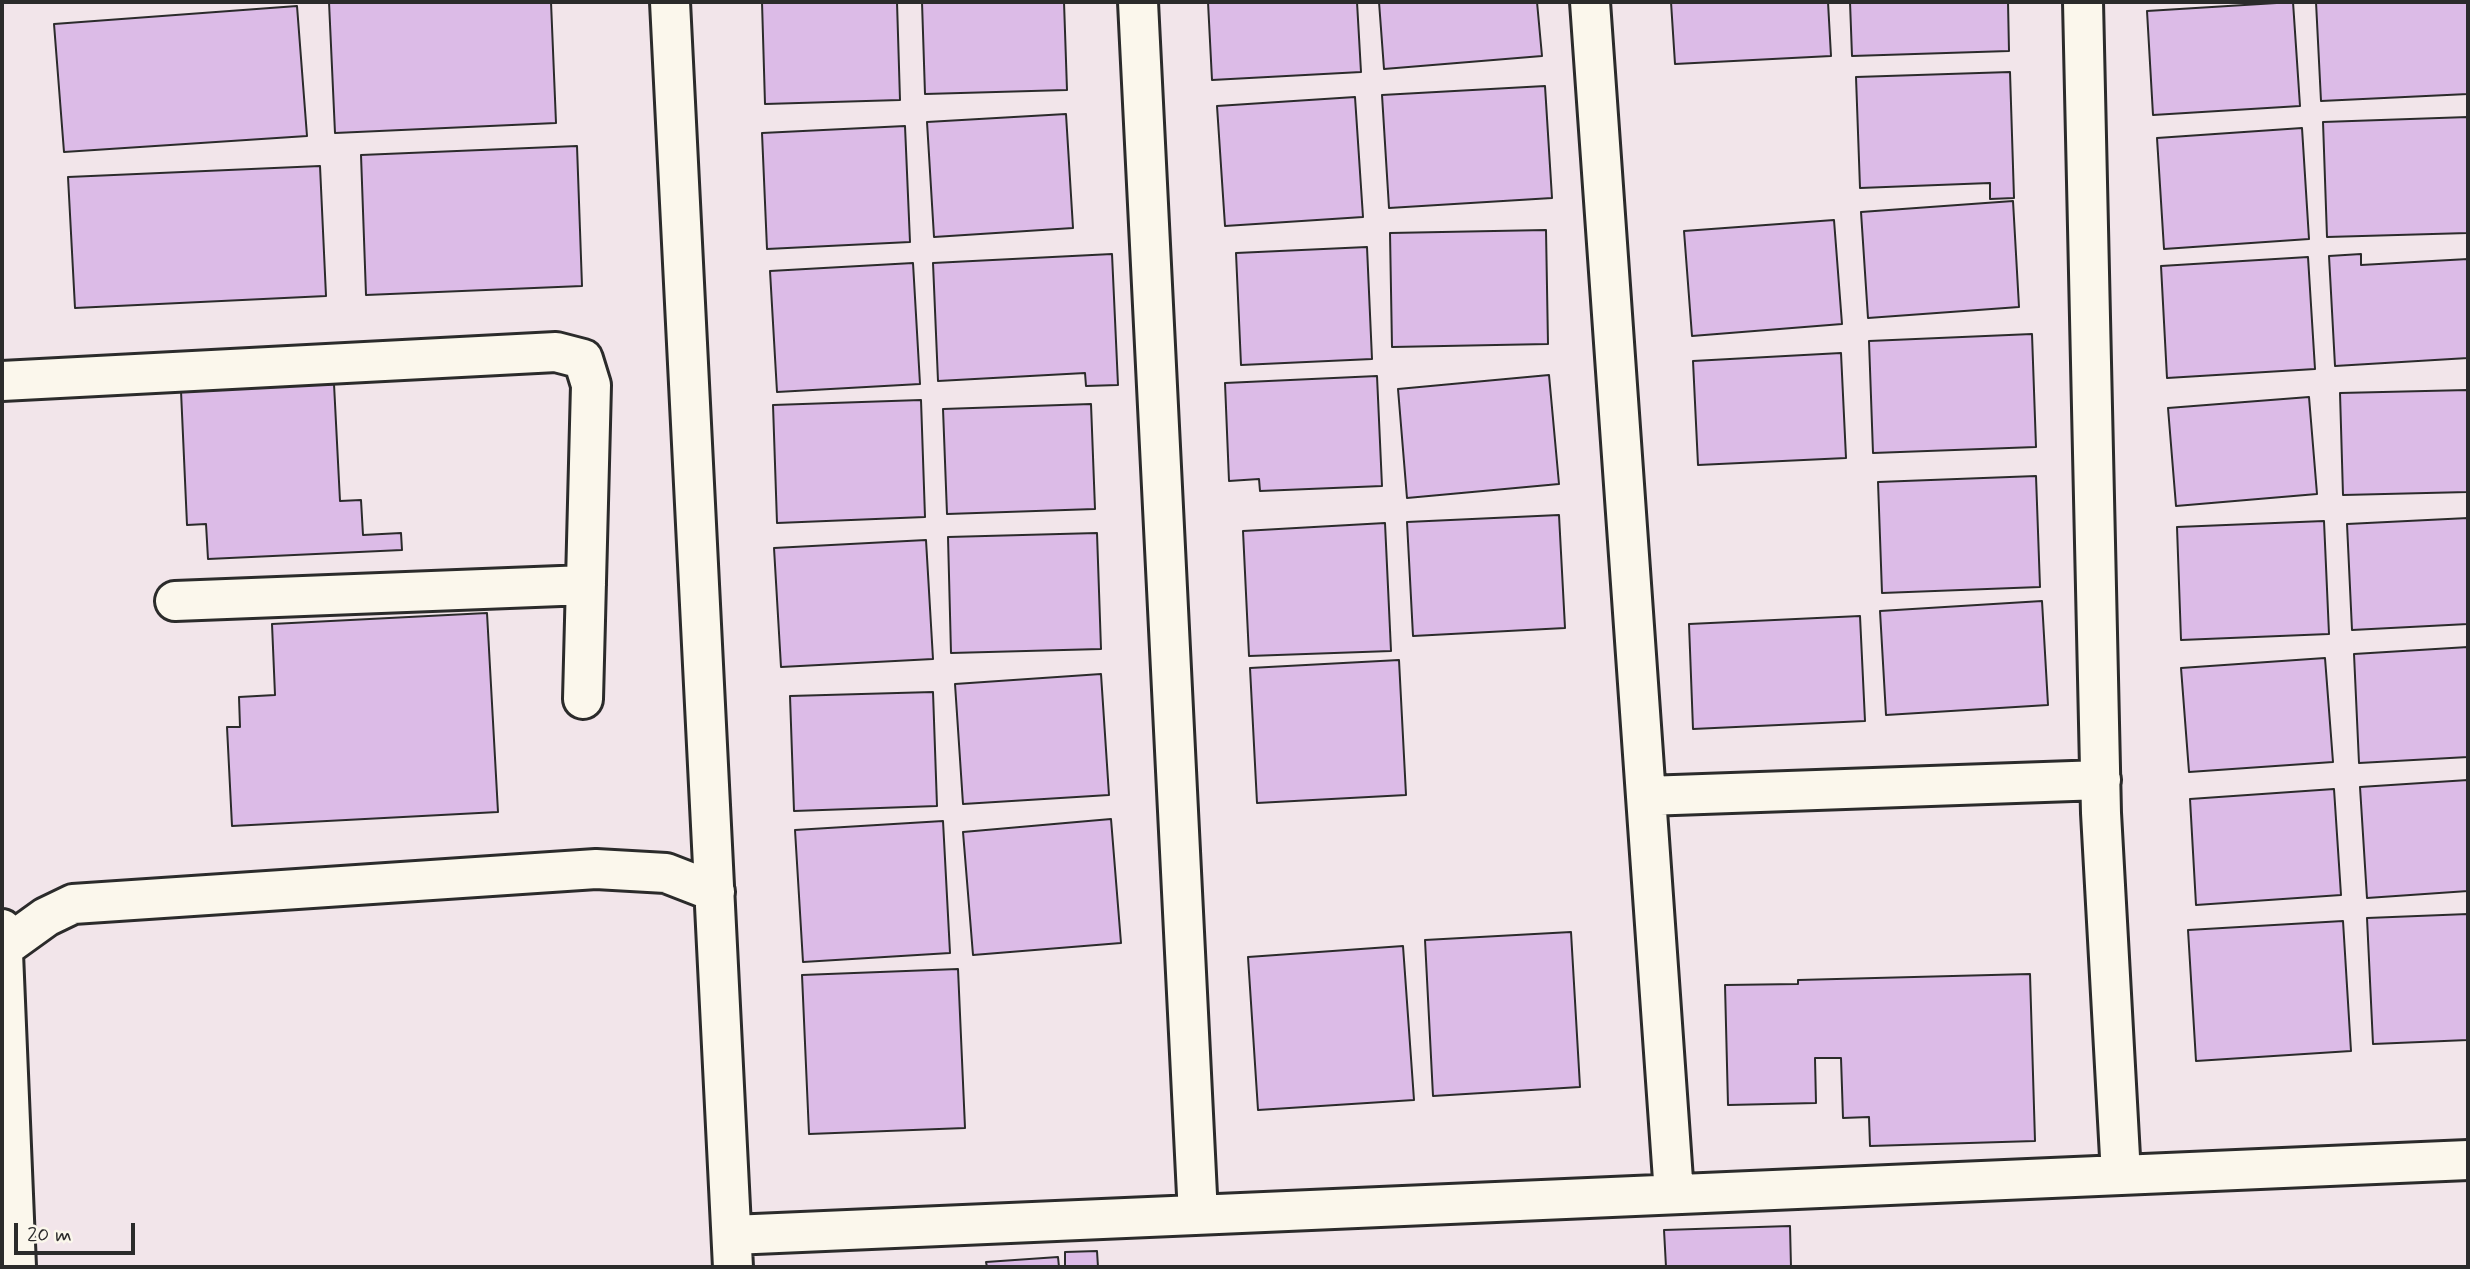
<!DOCTYPE html>
<style>
body{margin:0}
#map{position:relative;width:2470px;height:1269px;overflow:hidden;background:#f2e5ea;font-family:Mynerve,sans-serif}
canvas{display:block}
.frame{position:absolute;inset:0;border:4px solid #2b2b2b;pointer-events:none}
.scale{position:absolute;left:14px;top:1223px;width:121px;height:32px;box-sizing:border-box;border:4px solid #2b2b2b;border-top:0;padding-left:9px;font-size:21px;line-height:24px;white-space:nowrap;color:#2b2b2b;-webkit-text-stroke:5px #fbf7ec;paint-order:stroke}
</style>
<div id="map">
<canvas width="2470" height="1269"></canvas>
<div class="frame"></div>
<div class="scale">20 m</div>
</div>
<script>
const context = document.querySelector('canvas').getContext('2d');
context.lineJoin = 'round';
function paint(path, color) {
  context.fillStyle = color;
  context.fill(path, 'evenodd');
}
function strokePath(path, color, width, dash) {
  context.strokeStyle = color;
  context.lineWidth = width;
  context.lineCap = dash ? 'butt' : 'round';
  context.setLineDash(dash || []);
  context.stroke(path);
}
const building = new Path2D(`
 M329,2h222l5,121 -221,10z
 M762,2h135l3,98 -135,4z
 M922,2h142l3,88 -142,4z
 M1208,2h149l4,70 -149,8z
 M1379,2h158l5,54 -158,13z
 M1671,2h157l3,54 -156,8z
 M1850,2h158l1,49 -157,5z
 M2293,2l7,104 -147,9 -6,-104z
 M2316,2h152v92l-147,7z
 M297,6l10,130 -243,16 -10,-128z
 M2010,72l4,126 -24,1v-16l-130,5 -4,-111z
 M1545,86l7,112 -163,10 -7,-113z
 M1355,97l8,120 -138,9 -8,-120z
 M1066,114l7,114 -139,9 -7,-115z
 M2468,117v116l-141,4 -4,-115z
 M905,126l5,116 -143,7 -5,-116z
 M2302,128l7,111 -145,10 -7,-111z
 M577,146l5,140 -216,9 -5,-140z
 M320,166l6,130 -251,12 -7,-131z
 M2013,201l6,106 -151,11 -7,-106z
 M1834,220l8,104 -150,12 -8,-105z
 M1546,230l2,114 -156,3 -2,-114z
 M1367,247l5,112 -131,6 -5,-112z
 M1112,254l6,131 -32,1 -1,-13 -147,8 -5,-118z
 M2361,254v11l107,-6v99l-133,8 -6,-110z
 M2308,257l7,112 -148,9 -6,-112z
 M913,263l7,121 -143,8 -7,-121z
 M2032,334l4,113 -163,6 -4,-112z
 M1841,353l5,105 -148,7 -5,-104z
 M1549,375l10,109 -152,14 -9,-109z
 M1377,376l5,110 -122,5 -1,-12 -30,2 -4,-98z
 M334,384l6,117 21,-1 2,35 38,-2 1,17 -194,9 -2,-35 -19,1 -6,-134z
 M2468,390v102l-125,3 -3,-102z
 M2309,397l8,97 -141,12 -8,-98z
 M921,400l4,117 -148,6 -4,-118z
 M1091,404l4,105 -148,5 -4,-105z
 M2036,476l4,111 -158,6 -4,-111z
 M1559,515l6,113 -152,8 -6,-114z
 M2468,518v106l-116,6 -5,-106z
 M2324,521l5,113 -148,6 -4,-113z
 M1385,523l6,128 -142,5 -6,-125z
 M1097,533l4,116 -150,4 -3,-116z
 M926,540l7,119 -152,8 -7,-119z
 M2042,601l6,104 -162,10 -6,-104z
 M487,613l11,199 -266,14 -5,-99h13l-1,-30 36,-2 -3,-71z
 M1860,616l5,105 -172,8 -4,-105z
 M2468,647v110l-109,6 -5,-109z
 M2325,658l8,104 -144,10 -8,-104z
 M1399,660l7,135 -149,8 -7,-135z
 M1101,674l8,121 -146,9 -8,-120z
 M933,692l4,114 -143,5 -4,-115z
 M2468,780v111l-101,7 -7,-111z
 M2334,789l7,106 -145,10 -6,-106z
 M1111,819l10,124 -148,12 -10,-123z
 M943,821l7,132 -147,9 -8,-132z
 M2468,914v126l-95,4 -6,-126z
 M2343,921l8,130 -155,10 -8,-131z
 M1571,932l9,155 -147,9 -8,-156z
 M1403,946l11,154 -156,10 -10,-153z
 M958,969l7,159 -156,6 -7,-159z
 M2030,974l5,167 -165,5 -1,-29 -26,1 -2,-60h-26l1,45 -88,2 -3,-120 73,-1v-4z
 M1790,1226l1,41h-125l-2,-37z
 M1097,1251l1,16h-33v-15z
 M1058,1257l1,10h-72l-1,-5z`);
paint(building, '#dcbbe7');
strokePath(building, '#2b2b2b', 2);
const minor = new Path2D(`
 M670,2l63,1265
 M1138,2l60,1213
 M1590,2l84,1192
 M2083,2l18,811 20,362
 M2,381l554,-29 27,7 8,26 -8,314
 M175,601l411,-16
 M1646,796l455,-16
 M2,929l14,338
 M3,948l43,-31 27,-13 523,-35 70,4 49,19
 M732,1235l1736,-75`);
strokePath(minor, '#2b2b2b', 44);
strokePath(minor, '#fbf7ec', 38);
</script>
